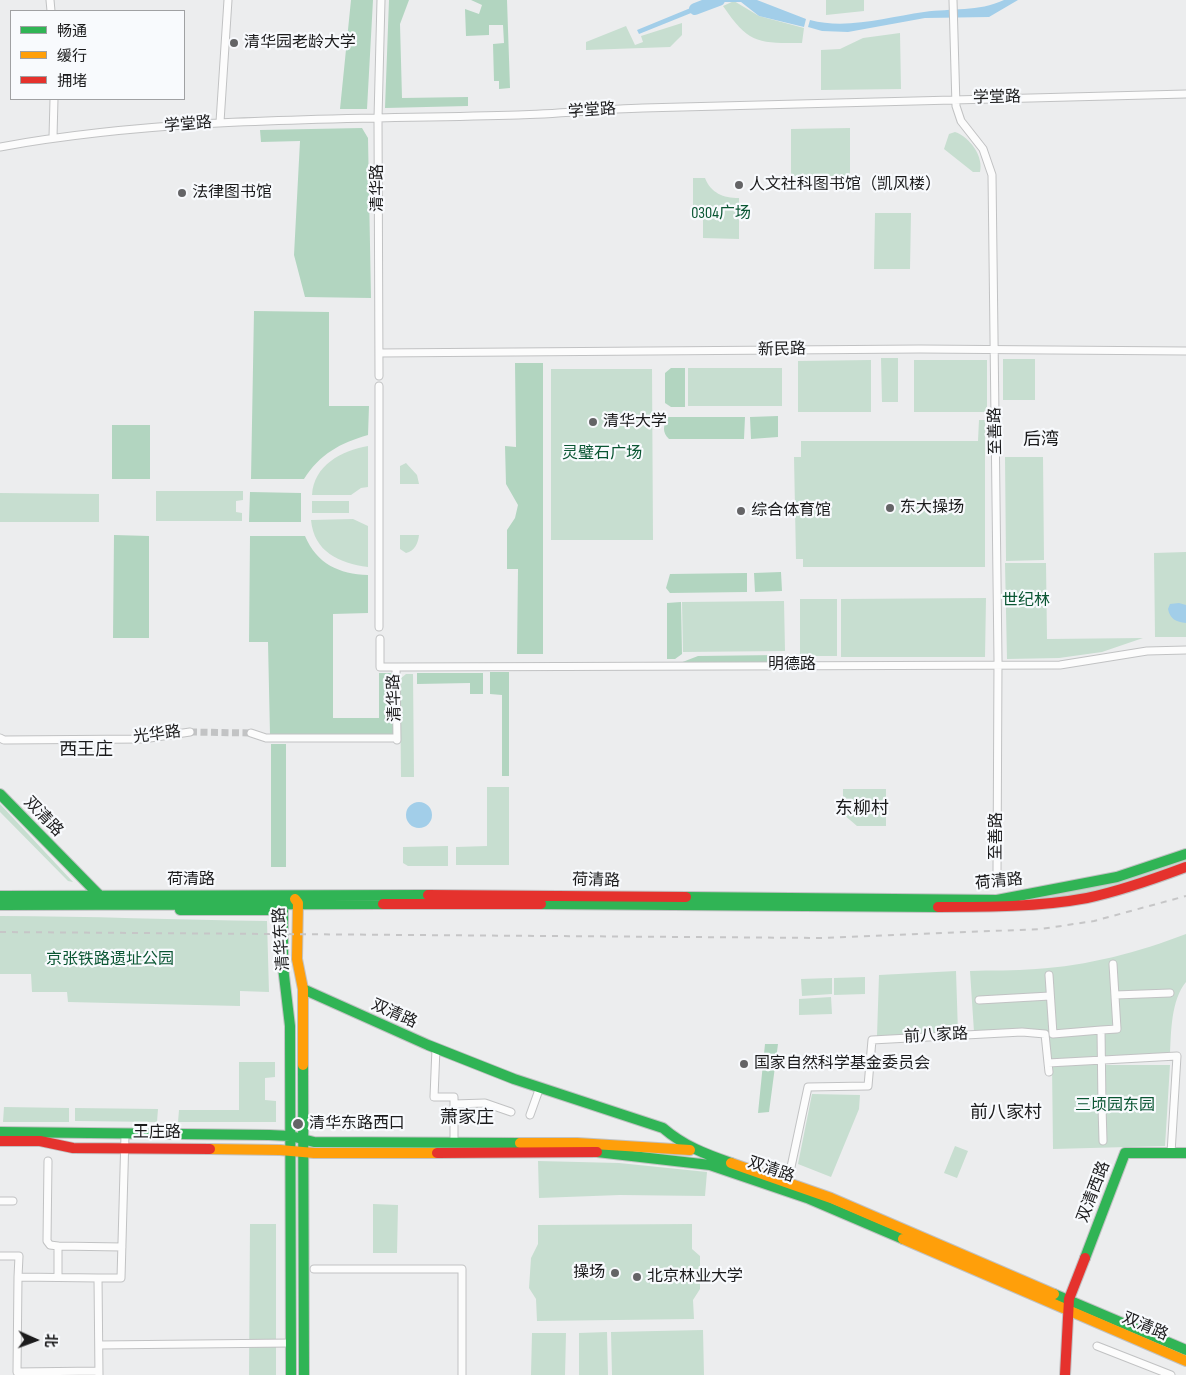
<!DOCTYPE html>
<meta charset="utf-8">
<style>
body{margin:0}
#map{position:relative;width:1186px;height:1375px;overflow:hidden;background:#ecedee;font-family:"Sofia Sans Condensed","Noto Sans SC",sans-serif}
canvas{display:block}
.legend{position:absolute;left:10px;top:10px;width:175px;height:90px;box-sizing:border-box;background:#f8fafd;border:1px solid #a0a1a3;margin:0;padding:6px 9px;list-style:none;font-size:15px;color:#1b1b1c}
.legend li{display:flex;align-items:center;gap:10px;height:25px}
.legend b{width:25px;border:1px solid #a0a1a3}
.north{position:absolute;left:10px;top:1315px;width:50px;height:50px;-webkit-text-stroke:4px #f8fafd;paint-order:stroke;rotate:92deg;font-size:14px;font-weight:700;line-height:20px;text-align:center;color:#1b1b1c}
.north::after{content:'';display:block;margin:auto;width:18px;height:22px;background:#1b1b1c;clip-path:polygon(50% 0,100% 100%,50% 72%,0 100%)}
</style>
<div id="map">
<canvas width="1186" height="1375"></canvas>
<ul class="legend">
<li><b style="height:6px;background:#30b455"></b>畅通</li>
<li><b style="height:6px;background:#ff9f0a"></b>缓行</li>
<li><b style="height:6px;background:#e5322d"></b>拥堵</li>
</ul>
<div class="north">北</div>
</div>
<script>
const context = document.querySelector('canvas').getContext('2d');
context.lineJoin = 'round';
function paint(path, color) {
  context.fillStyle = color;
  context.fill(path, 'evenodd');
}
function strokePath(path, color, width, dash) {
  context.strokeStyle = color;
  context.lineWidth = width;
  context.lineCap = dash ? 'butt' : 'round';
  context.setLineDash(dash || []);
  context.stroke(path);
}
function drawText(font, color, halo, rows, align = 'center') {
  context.font = font + ' "Sofia Sans Condensed","Noto Sans SC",sans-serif';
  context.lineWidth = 4.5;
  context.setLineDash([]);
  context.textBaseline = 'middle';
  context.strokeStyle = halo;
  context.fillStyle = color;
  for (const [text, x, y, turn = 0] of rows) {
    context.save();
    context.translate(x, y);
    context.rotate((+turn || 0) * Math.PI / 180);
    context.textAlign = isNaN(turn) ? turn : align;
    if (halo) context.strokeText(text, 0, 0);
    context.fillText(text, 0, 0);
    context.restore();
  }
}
paint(new Path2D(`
 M826,0h38v11l-38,4z
 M734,1l25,15 45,12 -2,15c-45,0 -53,1 -79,-37z
 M682,23v12l-12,12 -84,3v-8l40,-16 9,19 8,-3 -2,-6z
 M900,33l1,56 -80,1v-40l19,-1 23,-11z
 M850,128v48h-59v-47z
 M955,132c15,5 29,25 25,40h-7l-29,-23 5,-15z
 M693,178h12c6,15 18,20 34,20v41l-36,-1v-24h-10z
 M875,213h36l-1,56h-36z
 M881,358h17v44h-16z
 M1003,359h32v41h-32z
 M871,360v52h-73v-51z
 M914,360h73v52h-73z
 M688,368h94v38h-94z
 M551,369h101l1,171h-102z
 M979,420h6v147h-182v-8h-7l-2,-102h7v-16h177z
 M368,446v41l-7,1 -10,7h-39c2,-30 29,-44 56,-49z
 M1005,457h38l1,103 -38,1z
 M406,463l11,12 2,9h-19v-18z
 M156,491h87v9l-7,1v11l6,1v8h-86z
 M0,493l99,1v28h-99z
 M312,501h37v12h-37z
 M353,519l15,7v41c-29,-4 -54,-15 -57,-47z
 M400,535h19c-1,8 -4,16 -13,18l-6,-4z
 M1186,552v85h-31l-1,-84z
 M1005,563h41l1,76 96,-1 -41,14 -43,6 -52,1z
 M986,598l-1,59h-144v-58z
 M800,599h37v57h-37z
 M784,601l1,50 -102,1 -1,-50z
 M406,674h7l1,103h-13l-1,-98z
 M487,787h22v78h-53v-18l31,-1z
 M843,789h43v37h-29l-14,-12z
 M0,804l73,78 -5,-1 -68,-69z
 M448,846v20h-40l-5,-3v-16z
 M1186,855v8l-55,20 -52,13 -51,3z
 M0,916c89,0 178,4 267,5l2,71 -29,-1v15l-172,-4 -1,-10h-35l-1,-18h-31z
 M1186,934v48c-15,18 -15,50 -16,72l-121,6 -3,-30 -72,2 -4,-61c22,-1 44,0 66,-2 51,-3 103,-17 150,-35z
 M956,971l2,62 -81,3 2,-61z
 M865,977v17l-31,1v-17z
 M832,978v16l-30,2 -1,-17z
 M831,997l1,17 -33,1v-16z
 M239,1062h36v15l-10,1v22l11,1v21h-98l1,-12h60z
 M1052,1065h118l-5,81 -112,3z
 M812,1094l48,1 -1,14 -28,68 -33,-13z
 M4,1107l65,1v14h-66z
 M75,1108l83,1 -1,13 -82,-1z
 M955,1146l13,5 -11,27 -13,-5z
 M538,1161l81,2 88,9 -2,24 -85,-1 -81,3z
 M373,1204l25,1 -1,48h-24z
 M250,1224h26v151h-27z
 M692,1224v25l8,7v33l-7,11 1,19 -157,2 -1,-22 -7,-11 2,-30 7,-14v-19z
 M703,1330l1,45h-92l-1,-43z
 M607,1332l1,43h-29v-42z
 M532,1333h34l-1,42h-34z`), '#c7ded0');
paint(new Path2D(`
 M351,0h22l-6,109h-27z
 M389,0h20l-9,24 2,74 66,-1v9l-83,2z
 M471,0h36l3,88 -11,1v-8h-5l-1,-37 11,-1 -1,-18h-14v10l-23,1 -1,-27 14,5 3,-9z
 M362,128l6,10 3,160 -66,-1 -11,-42 6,-114 -39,1 -1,-12z
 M254,311l75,1v94h40l-1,29c-28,8 -48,19 -64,44h-53z
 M515,363h28v291h-26l1,-85h-11v-39l8,-12 3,-13 -12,-21 -1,-38 11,1z
 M671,368h14v39h-14l-6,-4v-30z
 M778,416v21l-27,2 -1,-22z
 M668,417h77l-1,22h-75c-7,-7 -6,-13 -1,-22z
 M112,425h38v54h-38z
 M250,492l51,1v29h-52z
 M114,535l35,1v102h-36z
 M250,536h55c12,28 34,38 63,39v38l-35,1v104h46v-45h14l1,61 -124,1 -2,-93h-19z
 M781,572l1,19 -27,1 -1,-19z
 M747,573v19l-77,1 -4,-5 4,-14z
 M681,602l1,52 -7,5h-8v-56z
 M777,655l10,7 -107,1 18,-7z
 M490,672h19v104h-7v-81l-12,-1z
 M417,673h66v21h-13v-11l-53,1z
 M271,744h15v123h-15z
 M765,1044h13l-9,68 -11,1z`), '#b2d5c0');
paint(new Path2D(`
 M710,0l1,5 -72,29 -2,-4z
 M722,0h35l49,19 -2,8 -45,-11 -18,-14h-19z
 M1004,0h14l-29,17 -64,1 -77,14 -26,-1 -14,-4 2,-7c37,10 77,-3 114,-8 28,-4 54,0 80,-12z
 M1179,603l7,2v18c-10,-1 -16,-4 -18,-14l2,-5z
 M406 815a13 13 0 1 1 26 0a13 13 0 1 1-26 0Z`), '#a2cee9');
strokePath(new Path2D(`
 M695,9l24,-9`), '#a2cee9', 12);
strokePath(new Path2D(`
 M190,732l61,1`), '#c2c3c4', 7, [7, 3.5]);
const street = new Path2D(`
 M50,0l1,11
 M953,0l3,106 5,15 22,28 9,26 6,485 -1,213
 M220,122l8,-122
 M53,137l1,-38
 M0,147c171,-31 345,-27 518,-32 42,-1 83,-6 125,-7 181,-6 362,-11 543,-14
 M379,353l541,-4 266,2
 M379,376l-1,-258 3,-118
 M379,386v241
 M380,639v28h16l1,73
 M396,667l664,-2 87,-14 39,-1
 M251,733l15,5h131
 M0,738l4,2 139,-1 47,-7
 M1049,975l4,59 48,-4 1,76 40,-2
 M1115,995l55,-2
 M979,1000l71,-4
 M1101,1030l16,-1 -4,-65
 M436,1048l-2,49h20v45
 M1048,1063l1,9
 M454,1104l31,-1 26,9
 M1102,1106l1,35
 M530,1115l10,-28
 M48,1161l-1,80 3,4 8,1
 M788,1181l20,-94 60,-1 4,-46 150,-8 23,2 3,29 129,-7 -6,97
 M0,1201h13
 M0,1256h19l-1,21
 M314,1269h148v106
 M58,1277v-31l64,1
 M98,1278l-80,-1 -1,95 82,-1
 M99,1345l192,-2
 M1097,1346l74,29
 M99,1375l-1,-97h23l4,-143`);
const fast = new Path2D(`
 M0,794l100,102
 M0,896l428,-1
 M686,897l311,3 120,-23 69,-23
 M287,898l-4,5v64l7,59 1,349
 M541,904l397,3
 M0,905l383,-1
 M180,910h94l9,8
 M303,989l125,56 86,34 149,49c21,18 42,26 68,35
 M303,1065l1,310
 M0,1132l269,3 22,1 23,6 206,1
 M597,1152l113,13 97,33 96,41
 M1085,1258l40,-105h61
 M1054,1294l132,56`);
const slow = new Path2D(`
 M295,899l3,4 -1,56 6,30v76
 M520,1143h57l113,7
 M210,1149l70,1 34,3h123
 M731,1163l100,35 223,96
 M903,1239l283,122`);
const jam = new Path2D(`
 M428,895l258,2
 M383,904h158
 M938,907c49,0 101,0 149,-9 34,-7 67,-19 99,-31
 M0,1141h40l33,7 137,1
 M437,1153l160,-1
 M1065,1375l4,-76 16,-41`);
strokePath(street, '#c1c2c3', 9);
strokePath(fast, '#c1c2c3', 12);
strokePath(slow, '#c1c2c3', 12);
strokePath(jam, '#c1c2c3', 12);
strokePath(street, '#fcfcfc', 7);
strokePath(fast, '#30b455', 10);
strokePath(slow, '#ff9f0a', 10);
strokePath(jam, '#e5322d', 10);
strokePath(new Path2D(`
 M0,932l824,6 217,-9 53,-8 92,-25`), '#c6c6c7', 2, [6, 6]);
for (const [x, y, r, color] of [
 [234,43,5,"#646466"],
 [739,185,5,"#646466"],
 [182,193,5,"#646466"],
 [593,422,5,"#646466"],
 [890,508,5,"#646466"],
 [741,511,5,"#646466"],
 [744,1064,5,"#646466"],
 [298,1124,6,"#646466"],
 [615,1273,5,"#646466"],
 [637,1277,5,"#646466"]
]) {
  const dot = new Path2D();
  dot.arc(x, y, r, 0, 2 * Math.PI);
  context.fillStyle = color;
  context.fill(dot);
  strokePath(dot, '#f8fafd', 2);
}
drawText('16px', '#1b1b1c', '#f8fafd', [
 ["清华园老龄大学",244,43],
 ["人文社科图书馆（凯风楼）",749,185],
 ["法律图书馆",192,193],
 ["清华大学",603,422],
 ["东大操场",900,508],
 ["综合体育馆",751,511],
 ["国家自然科学基金委员会",754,1064],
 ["清华东路西口",309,1124],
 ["操场",605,1273,"right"],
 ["北京林业大学",647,1277]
], 'left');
drawText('16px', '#1b1b1c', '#f8fafd', [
 ["学堂路",997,98,-1],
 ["学堂路",592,111,-4],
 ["学堂路",188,125,-5],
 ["清华路",378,188,-90],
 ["新民路",782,350,-1],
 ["至善路",996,431,-91],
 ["明德路",792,665],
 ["清华路",395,698,-92],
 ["光华路",157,735,-7],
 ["双清路",43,817,46],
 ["至善路",997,836,-90],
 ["荷清路",191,880],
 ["荷清路",596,881,1],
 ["荷清路",999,882,-6],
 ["清华东路",282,939,-94],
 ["双清路",394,1014,24],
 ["前八家路",936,1036,-3],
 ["王庄路",157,1133],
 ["双清路",771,1170,19],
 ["双清西路",1094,1192,-69],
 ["双清路",1145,1327,23]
]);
drawText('16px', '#0a5633', '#f8fafd', [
 ["0304广场",721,214],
 ["灵璧石广场",602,454],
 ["世纪林",1026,601],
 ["京张铁路遗址公园",110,960],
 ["三顷园东园",1115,1106]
]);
drawText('18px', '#1b1b1c', '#f8fafd', [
 ["后湾",1041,440],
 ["西王庄",86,750],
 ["东柳村",862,809],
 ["前八家村",1006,1113],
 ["萧家庄",467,1118]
]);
</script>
